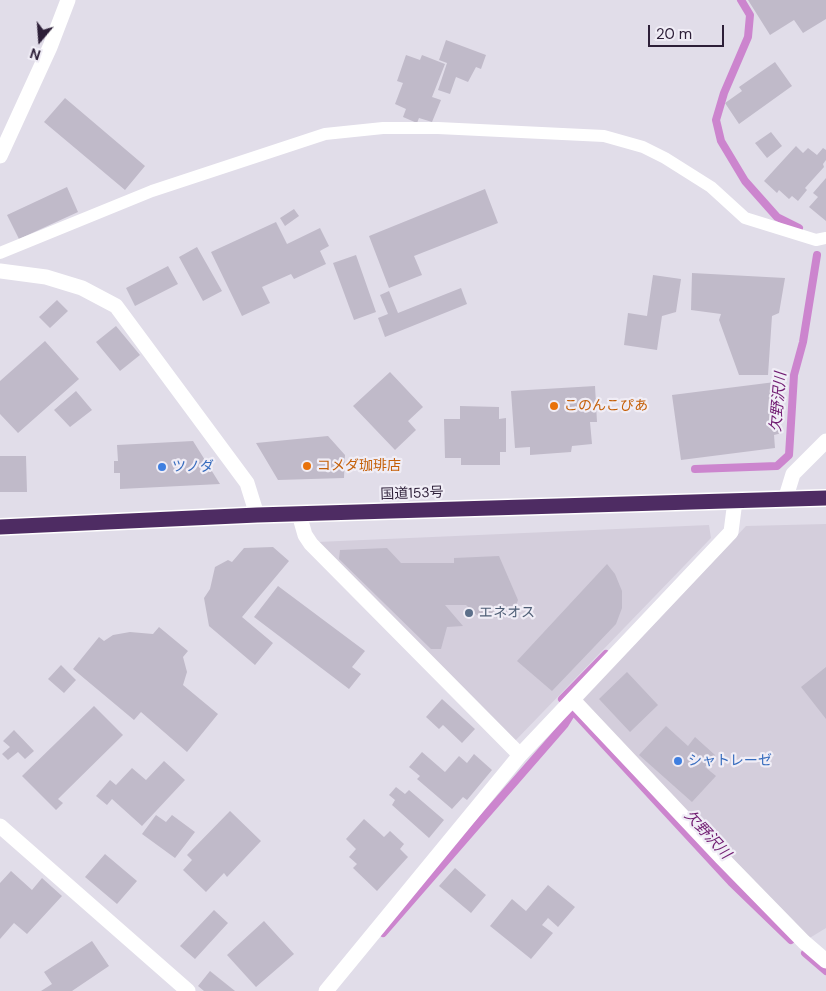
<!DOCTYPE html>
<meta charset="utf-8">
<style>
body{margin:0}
#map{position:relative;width:826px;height:991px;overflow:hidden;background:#e1dde9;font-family:"DM Sans",sans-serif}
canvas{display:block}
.north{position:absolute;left:15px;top:15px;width:50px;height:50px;-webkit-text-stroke:4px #f0edf6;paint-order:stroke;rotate:198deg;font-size:14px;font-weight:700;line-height:20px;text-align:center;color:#2d1f38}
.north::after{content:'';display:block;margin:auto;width:18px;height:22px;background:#2d1f38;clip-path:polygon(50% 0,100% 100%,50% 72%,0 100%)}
.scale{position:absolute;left:648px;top:25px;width:76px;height:22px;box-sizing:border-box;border:2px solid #2d1f38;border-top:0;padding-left:6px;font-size:15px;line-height:18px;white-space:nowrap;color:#2d1f38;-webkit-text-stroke:4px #f0edf6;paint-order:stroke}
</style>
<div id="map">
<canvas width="826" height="991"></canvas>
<div class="north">N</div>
<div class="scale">20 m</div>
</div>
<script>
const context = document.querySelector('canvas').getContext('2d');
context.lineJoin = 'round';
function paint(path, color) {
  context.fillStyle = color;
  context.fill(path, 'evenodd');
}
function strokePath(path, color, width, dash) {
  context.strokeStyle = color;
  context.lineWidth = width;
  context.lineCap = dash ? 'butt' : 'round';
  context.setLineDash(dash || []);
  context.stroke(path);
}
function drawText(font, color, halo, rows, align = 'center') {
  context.font = font + ' "DM Sans","Noto Sans JP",sans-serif';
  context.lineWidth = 4.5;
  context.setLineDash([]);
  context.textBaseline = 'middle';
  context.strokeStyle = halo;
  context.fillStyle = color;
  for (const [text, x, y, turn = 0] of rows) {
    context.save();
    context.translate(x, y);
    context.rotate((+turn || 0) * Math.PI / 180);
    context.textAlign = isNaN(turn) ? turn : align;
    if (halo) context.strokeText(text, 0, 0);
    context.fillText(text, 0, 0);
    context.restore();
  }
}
paint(new Path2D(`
 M826,524v404l-18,11 -227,-237 165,-176z
 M709,525l2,13 -197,204 -197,-200z`), '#d4cedc');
strokePath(new Path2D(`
 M741,0l9,15 -2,22 -24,56 -8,27 5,21 24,40 32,36 22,11
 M695,469l82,-3 12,-11 5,-80 9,-33 14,-87
 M562,699l44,-45
 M383,933l182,-209 8,-13 158,171 60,58
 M805,953l21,18`), '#cc85ce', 8);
paint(new Path2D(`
 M748,0h78v19l-23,14 -9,-13 -24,15z
 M446,40l40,15 -5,14 -5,-2 -8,15 -12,-5 -6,17 -12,-4 9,-27 -8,-3z
 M406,55l14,5 2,-5 23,9 -13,33 9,3 -9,22 -13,-4 -2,5 -14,-6 3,-8 -11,-5 8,-21 -6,-2z
 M775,62l17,24 -53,38 -14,-21 17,-12 -3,-4z
 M65,98l80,68 -20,24 -81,-68z
 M771,132l11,14 -15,12 -12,-15z
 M796,146l7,7 5,-5 9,7 6,-7 3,2v10l-3,4 1,3 -19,21 2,2 -9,11 -6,-5 -3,3 -10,-9 -2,3 -13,-12z
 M826,178v43l-17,-14 9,-10 -5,-4z
 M67,187l11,25 -59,27 -12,-24z
 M485,189l13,34 -84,33 8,19 -33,13 -20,-52z
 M294,209l5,7 -14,10 -5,-8z
 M276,222l11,22 33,-16 9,18 -9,5 6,13 -32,15 -3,-5 -29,13 8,16 -28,13 -31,-64z
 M197,247l25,44 -19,10 -24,-44z
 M356,255l20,57 -22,8 -21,-57z
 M168,266l10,18 -43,22 -9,-18z
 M692,273l93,5 -6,35 -7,3 -4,59h-29l-20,-55 2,-6 -30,-4z
 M653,275l28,4 -5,33 -14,4 -5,34 -33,-5 4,-32 19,3z
 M461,288l6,16 -82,33 -7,-19 10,-4 -8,-19 9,-4 9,22z
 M57,300l11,11 -18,17 -11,-11z
 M116,326l24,29 -20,16 -24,-29z
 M45,341l34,38 -61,54 -18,-19v-33z
 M390,372l33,35 -15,14 8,9 -21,20 -42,-44z
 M775,382l7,51 -8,2 1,13 -94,12 -9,-65z
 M595,386l2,36h-7l2,22 -20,2 -1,6 -41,3v-8l-15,1 -4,-57z
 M76,391l16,19 -22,17 -16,-17z
 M460,406l39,1v12l7,-1v34h-6v13h-39v-7h-16l-1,-39h16z
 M328,436l17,19 -1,23 -66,2 -22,-37z
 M193,441l27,43 -100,5v-16h-6v-12h4l-1,-16z
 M0,456h26l1,36h-27z
 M273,547l16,14 -47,56 31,26 -18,22 -46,-39 -5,-28 6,-9 5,-22 13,-7 4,2 12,-14z
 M387,548l14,15h53v-5l45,-2 19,44 -6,17 -32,1 -14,-13h-21l18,21 -16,1 -6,22h-10l-92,-90 1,-9z
 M607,564l8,10 7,17v17l-6,16 -64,67 -35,-30z
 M278,586l87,65 -13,16 9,7 -12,15 -95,-72z
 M159,627l29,24 -5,6 4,15 -4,13 35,29 -31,38 -46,-40 -7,8 -61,-51 26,-32 5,4 9,-6 17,-3 23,2z
 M61,665l15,15 -12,13 -16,-14z
 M826,667v52l-25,-32z
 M627,672l31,33 -28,27 -31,-33z
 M442,699l33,30 -13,14 -19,-18 -4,4 -13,-12z
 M94,706l29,29 -65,64 5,4 -7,7 -34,-34z
 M666,726l22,20 7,-9 20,18 -10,12 11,9 -24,26 -53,-47z
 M14,730l20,21 -9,8 -7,-7 -10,8 -6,-6 8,-7 -7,-6z
 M422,752l23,20 14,-16 8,7 7,-9 18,16 -25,30 -4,-3 -11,12 -35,-30 3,-3 -11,-9z
 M164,761l21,19 -43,46 -30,-27 -5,6 -11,-9 14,-16 6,5 16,-17 14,12z
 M396,787l9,7 4,-4 35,30 -15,18 -37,-33 3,-5 -6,-5z
 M230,811l31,30 -34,36 -3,-4 -18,19 -23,-22 9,-10 -5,-5z
 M156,815l10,7 6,-7 23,17 -20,26 -33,-24z
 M364,819l20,18 6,-6 14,13 -4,5 8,8 -31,34 -24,-23 4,-4 -8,-7 7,-8 -10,-10z
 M105,854l32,27 -20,23 -32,-27z
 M455,868l31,27 -15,18 -32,-27z
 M11,871l21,19 10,-12 20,18 -35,38 -13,-11 -14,16v-56z
 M548,885l27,22 -17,20 -10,-9 -6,7 11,8 -22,26 -41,-33 22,-27 14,12z
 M214,910l14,13 -33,36 -15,-13z
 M264,921l30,33 -38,33 -29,-32z
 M92,941l17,25 -37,25h-31l11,-7 -8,-12z
 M210,971l25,20h-31l-6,-5z`), '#c0bac9');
const highway = new Path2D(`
 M0,527l257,-12 569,-17`);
strokePath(highway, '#fff', 18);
strokePath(new Path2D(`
 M0,253l152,-62 173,-57 58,-6h55l166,8 39,11 22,11 46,29 34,31 71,22 10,-2`), '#fff', 12);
strokePath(new Path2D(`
 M0,156l50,-109 18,-47
 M0,271l46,6 36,11 34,18 131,177 10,32
 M785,500l8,-26 33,-33
 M299,514l6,21 6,9 209,211
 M573,700l148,157 83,85 22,19
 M0,826l188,165
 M326,991l194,-236 211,-223 4,-31`), '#fff', 15);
strokePath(highway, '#4e2c63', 15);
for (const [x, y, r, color] of [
 [554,406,5,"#e8710a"],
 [307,466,5,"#e8710a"],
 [162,467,5,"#3f7fe0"],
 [469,613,5,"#5c6f8a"],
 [678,761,5,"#3f7fe0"]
]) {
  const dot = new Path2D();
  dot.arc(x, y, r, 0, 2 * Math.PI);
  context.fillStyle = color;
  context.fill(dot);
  strokePath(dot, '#f0edf6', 2);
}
drawText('14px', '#c56008', '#f0edf6', [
 ["このんこぴあ",564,406],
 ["コメダ珈琲店",317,466]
], 'left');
drawText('14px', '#366cbe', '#f0edf6', [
 ["ツノダ",172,467],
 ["シャトレーゼ",688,761]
], 'left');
drawText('14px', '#2d1f38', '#f0edf6', [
 ["国道153号",412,494,-2]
]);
drawText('14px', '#4e5e75', '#f0edf6', [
 ["エネオス",479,613]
], 'left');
drawText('italic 15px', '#701b71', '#f0edf6', [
 ["欠野沢川",779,402,-85],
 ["欠野沢川",707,835,47]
]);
</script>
